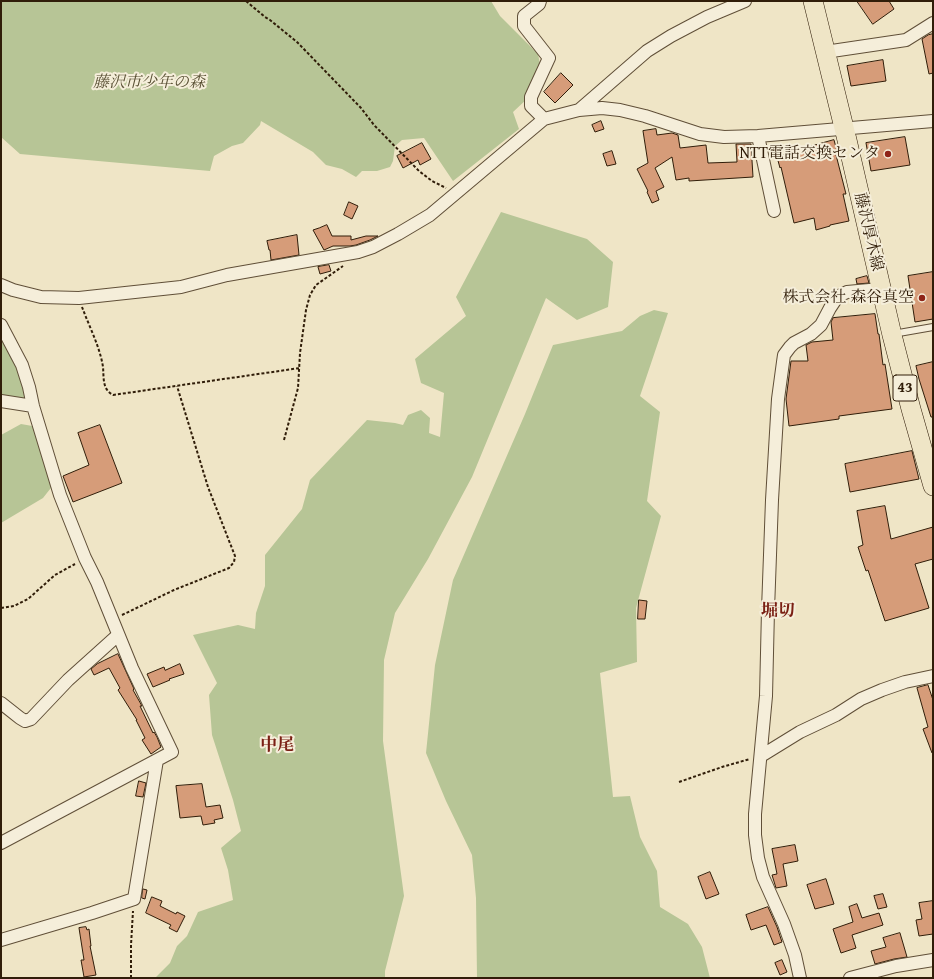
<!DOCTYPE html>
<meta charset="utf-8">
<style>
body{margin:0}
#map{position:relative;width:934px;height:979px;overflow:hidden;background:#efe5c6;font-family:"Gentium Book Plus",serif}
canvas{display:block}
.frame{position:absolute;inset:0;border:2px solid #301d09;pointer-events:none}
</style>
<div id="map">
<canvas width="934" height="979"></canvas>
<div class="frame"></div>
</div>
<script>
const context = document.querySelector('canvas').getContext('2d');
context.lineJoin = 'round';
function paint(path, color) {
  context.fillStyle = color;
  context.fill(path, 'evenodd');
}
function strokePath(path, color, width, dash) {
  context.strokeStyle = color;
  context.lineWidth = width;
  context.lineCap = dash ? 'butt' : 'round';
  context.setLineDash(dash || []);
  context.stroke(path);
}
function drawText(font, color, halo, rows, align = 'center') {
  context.font = font + ' "Gentium Book Plus","Noto Serif JP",serif';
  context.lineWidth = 4;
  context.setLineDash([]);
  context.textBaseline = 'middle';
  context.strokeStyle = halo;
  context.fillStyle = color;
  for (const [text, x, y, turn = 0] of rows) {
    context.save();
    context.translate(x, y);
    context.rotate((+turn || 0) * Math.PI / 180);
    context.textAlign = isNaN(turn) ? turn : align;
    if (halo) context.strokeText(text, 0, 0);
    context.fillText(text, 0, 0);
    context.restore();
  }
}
paint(new Path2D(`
 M1,1h490l9,15 38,38 4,20 -14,24 -15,14 6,17 -66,52 -29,-43 -22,2 -7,6 -2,15 -3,6 -13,4h-15l-6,6 -14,-8 -16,-4 -13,-13 -52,-31 -1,4 -17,18 -11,3 -18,10 -4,15 -190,-17 -19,-17z
 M501,212l86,27 26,23 -5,45 -31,13 -31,-22 -74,179 -44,82 -33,54 -11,47 -1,81 21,155 -19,75v7h-230l15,-15 7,-17 10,-10 11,-24 35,-12 -5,-30 -7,-22 20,-17 -8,-31 -21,-65 -3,-40 8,-12 -24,-48 45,-10 17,4 1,-16 9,-27v-31l37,-46 8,-29 57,-60 28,3 8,2 5,-10 13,-5 9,8 -1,15 11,4 4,-44 -23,-10 -6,-24 51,-43 -10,-19z
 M654,310l14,3 -28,83 20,16 -13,89 14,15 -25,92 1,54 -37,11 13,124 17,-1 10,41 17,34 3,36 28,17 14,23 8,31h-233l-1,-80 -4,-43 -26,-54 -20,-48 9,-88 18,-85 72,-166 28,-69 69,-14 18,-15z
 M5,338l8,12 15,49 -27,-1v-59z
 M21,424l17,3 16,57 -11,14 -42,25v-88z`), '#b7c596');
const building = new Path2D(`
 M857,1h32l5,8 -21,15z
 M933,34v39l-4,1 -7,-35 6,-4z
 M883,60l3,21 -35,5 -4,-20z
 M561,73l12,12 -18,18 -11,-11z
 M601,121l3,8 -9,3 -3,-7z
 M656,129l1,6 15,-2 6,2 2,13 26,-3 2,18 29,-1 -1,-18h15l2,33 -64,4v-3l-13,2 -4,-23 -17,11 9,19 -8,4 3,9 -7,3 -5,-11 1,-1 -11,-22 11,-6 -5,-32z
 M905,137l5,28 -39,6 -5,-28z
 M834,140l3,11h-2l11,43h-3l6,27 -19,4v1l-14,4 -2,-12 -20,5 -13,-56 -1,1 -3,-11 18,-5v-1z
 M422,143l9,16 -11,6 -2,-5 -15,8 -6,-12z
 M612,151l4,13 -9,2 -4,-12z
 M349,202l9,4 -6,13 -8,-4z
 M327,225l5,11h19v4l15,-4h12l-8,4 -14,5 -6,1h-17l-9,4 -11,-20 6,-2z
 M297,235l2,20 -28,5 -1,-10h-1l-2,-9z
 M329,265l2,6 -11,3 -2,-7z
 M933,272v47l-18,3 -7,-46z
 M867,276l2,7 -12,1 -1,-5z
 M875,314l3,20h1l4,31 2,-1 7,45 -53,7v3l-50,7 -3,-27 5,-38h17l-2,-16 6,-3 21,-2 -2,-18 2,-4z
 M933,362v55h-2l-12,-38 -3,-13z
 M100,425l22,58 -49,19 -10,-26 26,-11 -11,-32z
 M912,451l7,28 -69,13 -5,-28z
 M885,506l6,33 42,-12v32l-18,5 14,44 -44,13 -17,-51 -2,1 -8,-24 5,-2 -6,-34z
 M639,600l8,1 -2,18h-7z
 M118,654l16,35 -1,1 9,16h-2l13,27 1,-1 3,5 4,10 -10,7 -9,-14 3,-2 -9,-18h1l-19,-30 2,-2 -11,-20 -15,7 -3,-6 6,-5z
 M180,664l4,10 -15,5 1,1 -17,7 -6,-13 17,-7 1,3z
 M928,685l5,15v53h-1l-9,-24 5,-2 -11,-39z
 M139,781l7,2 -3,14 -7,-1z
 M202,784l4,23 14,-2 3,13 -9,2 1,3 -12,2 -2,-9 -21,2 -4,-32z
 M795,845l3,16 -15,3 4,22 -11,2 -4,-13 5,-1 -5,-25z
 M710,872l9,22 -13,5 -8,-22z
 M826,879l8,25 -19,5 -8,-24z
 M143,889l4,1 -2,9 -3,-1z
 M883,894l4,13 -9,2 -4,-13z
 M152,897l10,4 -2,5 16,8 1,-2 8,4 -8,16 -8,-4 2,-3 -25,-12z
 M933,901v33l-14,2 -3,-16 6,-1 -3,-16z
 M857,904l5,14 17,-5 4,12 -31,10 4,13 -15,5 -8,-24 20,-7 -4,-15z
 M768,907l9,20 5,15 -8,3 -8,-20 -15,5 -5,-15z
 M86,927l1,3 2,-1 2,17h-1l6,29 -12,2 -3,-17h3l-5,-32z
 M900,933l7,24 -13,2 -19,5 -4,-13 15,-4 -3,-9z
 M782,960l5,12 -7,3 -5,-12z`);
paint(building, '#d69c79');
strokePath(building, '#301d09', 1);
const service = new Path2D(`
 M893,334l40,-7`);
const minor = new Path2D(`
 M540,1l-1,3 -15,12v10l25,32 -18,39v9l13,13
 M825,52l81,-12 27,-17
 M579,110l68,-59 24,-15 36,-19 38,-16
 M758,136l16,75
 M1,285l12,5 28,7 38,1 102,-11 46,-12 131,-23 15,-5 25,-13 32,-19 114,-96 35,-9 23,-2 18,2 25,6 55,18 24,3 34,-1 175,-15
 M1,325l21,40 7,22 4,19 27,89 25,63 12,24 35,86 40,84 -171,91
 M1,401l32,5
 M1,703l19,15 5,3 6,-2 37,-39 50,-45
 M761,756l39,-24 36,-17 25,-16 21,-9 23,-8 28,-6
 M1,940l91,-27 42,-14 23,-139
 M800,978l-5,-23 -11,-31 -21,-47 -5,-19 -3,-23v-21l11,-118 2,-86 4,-110 6,-101 5,-37 1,-7 6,-8 4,-4 17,-9 10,-9 9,-17 6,-9 5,-4 6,-3 11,-1 23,-2
 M850,978l46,-12 37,-6`);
const primary = new Path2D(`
 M813,1l34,139 45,195 19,74 22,77`);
strokePath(service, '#604f38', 8);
strokePath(minor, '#604f38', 14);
strokePath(primary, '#301d09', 20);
strokePath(new Path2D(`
 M246,1l19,16 5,3 27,22 64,66 13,17 45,46 13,10 14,7
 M82,307c7,19 18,40 21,60 1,11 -1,22 10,28l187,-27
 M284,440l14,-52 2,-35 6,-43 4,-15 6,-10 27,-19
 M1,608l13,-2 14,-7 27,-24 20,-11
 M122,615l52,-25 55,-22 5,-6 1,-6 -27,-69 -31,-101
 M679,782l43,-15 28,-8
 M131,978v-33l2,-34`), '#301d09', 2, [3, 2]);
strokePath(service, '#f5eeda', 6);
strokePath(minor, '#f5eeda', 12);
strokePath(primary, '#efe5c6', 19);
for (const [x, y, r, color] of [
 [888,154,4,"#8f2418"],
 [922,298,4,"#8f2418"]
]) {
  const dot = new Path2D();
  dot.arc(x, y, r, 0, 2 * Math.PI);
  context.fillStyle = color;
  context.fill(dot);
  strokePath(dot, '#f5eeda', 1.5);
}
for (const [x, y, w] of [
 [905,388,24]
]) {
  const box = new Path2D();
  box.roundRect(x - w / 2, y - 13, w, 26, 3);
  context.fillStyle = '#f5eeda';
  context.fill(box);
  strokePath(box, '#301d09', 1);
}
drawText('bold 15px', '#301d09', null, [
 ["43",905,388]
]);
drawText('italic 16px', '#584f33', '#f5eeda', [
 ["藤沢市少年の森",149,83]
]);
drawText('16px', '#301d09', '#f5eeda', [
 ["NTT電話交換センタ",880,154],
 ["株式会社 森谷真空",914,298]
], 'right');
drawText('16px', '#301d09', '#f5eeda', [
 ["藤沢厚木線",868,232,77]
]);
drawText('bold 17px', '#7a1f14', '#f5eeda', [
 ["堀切",778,612],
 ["中尾",277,746]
]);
</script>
